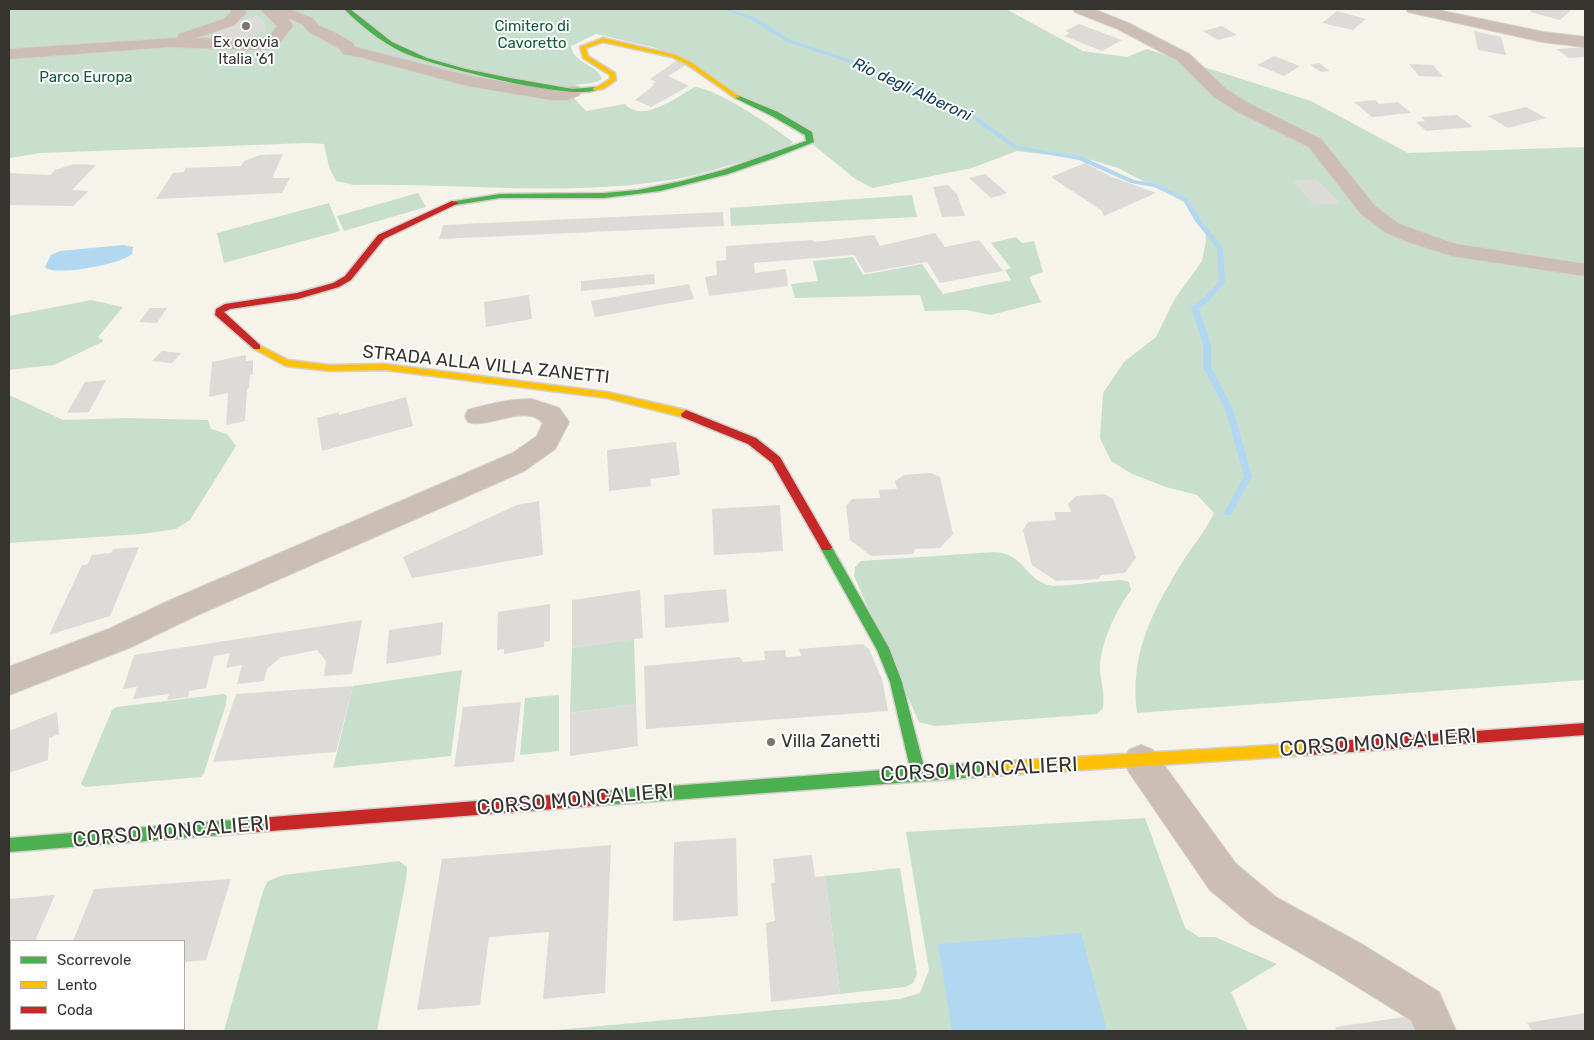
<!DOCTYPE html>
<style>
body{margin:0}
#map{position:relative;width:1594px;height:1040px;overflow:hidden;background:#f6f3eb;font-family:Rubik,sans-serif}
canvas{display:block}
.frame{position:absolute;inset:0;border:10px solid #36342f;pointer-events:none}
.legend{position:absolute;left:10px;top:940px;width:175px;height:90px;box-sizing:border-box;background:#fff;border:1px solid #afaeac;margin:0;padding:6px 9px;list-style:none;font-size:15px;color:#36342f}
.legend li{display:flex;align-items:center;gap:10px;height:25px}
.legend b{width:25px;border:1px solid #afaeac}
</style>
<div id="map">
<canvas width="1594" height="1040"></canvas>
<div class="frame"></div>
<ul class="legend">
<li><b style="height:6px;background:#4caf50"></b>Scorrevole</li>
<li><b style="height:6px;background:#ffc107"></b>Lento</li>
<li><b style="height:6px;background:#c62828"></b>Coda</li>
</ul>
</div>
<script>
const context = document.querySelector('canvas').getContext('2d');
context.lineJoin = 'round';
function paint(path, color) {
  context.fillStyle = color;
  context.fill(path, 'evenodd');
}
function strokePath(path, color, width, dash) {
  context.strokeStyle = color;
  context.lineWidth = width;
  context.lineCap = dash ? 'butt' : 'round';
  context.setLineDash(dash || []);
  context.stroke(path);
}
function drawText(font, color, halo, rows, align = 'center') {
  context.font = font + ' Rubik,sans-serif';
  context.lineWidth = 4;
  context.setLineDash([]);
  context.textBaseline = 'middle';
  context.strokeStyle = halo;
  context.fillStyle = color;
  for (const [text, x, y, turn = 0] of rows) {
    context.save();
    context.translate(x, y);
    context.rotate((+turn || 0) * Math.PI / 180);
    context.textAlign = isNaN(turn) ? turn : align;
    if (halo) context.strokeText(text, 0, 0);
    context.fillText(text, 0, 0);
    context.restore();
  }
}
paint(new Path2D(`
 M9,9h997l77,42 44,6 20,-8 164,52 97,52 177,-6v533l-448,33c-8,-61 17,-105 48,-155 10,-15 21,-28 29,-45l-17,-18 -31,-8 -34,-13 -21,-13 -11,-23 3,-45 21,-31 32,-25 18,-37 28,-39 4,-21 -1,-13 -21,-25 -66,-34 -26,-8 -75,-9 -45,17 -100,20 -18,-10 -54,-44 -144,-86 -60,-14 -25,12c3,18 26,18 31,33 -11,7 -21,3 -32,8l1,8 15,16 39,-7c18,20 51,-7 70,-17 22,2 79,40 98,55 -12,12 -36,15 -52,20 -19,5 -39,12 -59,16 -108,20 -219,5 -328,7l-18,-4 -7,-14 -5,-23 -16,-1 -267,10 -32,5z
 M418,193l8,14 -82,24 -7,-15z
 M912,195l5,22 -186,9 -1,-18z
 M329,203l11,28 -116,32 -7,-30z
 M1016,237l6,6 12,-2 9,31 -14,5 12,25 -50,13 -24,-5 -42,1 -5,-16 -125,3 -4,-14 27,-3 -5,-20 40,-4 10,18 59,-11 21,30 68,-14 -6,-10 6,-2 -20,-25z
 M91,300l32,7 -25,30 5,3 -1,2 -48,23 -45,5v-54z
 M9,395l54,25 63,-2 82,2 3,9 16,5 9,12 -46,74 -14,9 -34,5 -133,9z
 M994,552c31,2 29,25 54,33 8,3 60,-5 73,-5l8,2 2,8c-15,20 -31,54 -31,79 1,14 5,26 3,39l-6,6 -162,12 -16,-4 -65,-146 1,-9 6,-6z
 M634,639l2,65 -66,9 2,-65z
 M462,670l-11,86 -118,12 20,-82z
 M224,694l3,2 -1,8 -22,69 -3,4 -116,10 -4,-3 31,-74 4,-3z
 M559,695v56l-39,4 5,-57z
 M1145,818l40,110 14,9h16l62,27 -46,28 17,39h-703l355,-32 20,-6 9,-23 -23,-138z
 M399,861l8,6 -1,13 -29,151h-153l39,-140 5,-10 15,-6z
 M900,868l17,106 -4,9 -8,4 -65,7 -15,-118z`), '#c9dfcd');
paint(new Path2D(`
 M123,245l10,2 -1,7c-10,10 -78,23 -87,13l6,-12 9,-4z
 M1081,933l26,98h-155l-14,-87z`), '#b2d7f1');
paint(new Path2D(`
 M729,9l25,8 37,23 82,27 51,26 49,21 44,32 66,11 51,23 23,4 30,14 13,21 23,29 2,34 -16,19 -10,7 12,36v23l22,42 19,67 -21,39h-6l-1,-2 20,-37 -19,-67 -22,-42v-23l-12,-37 14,-10 14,-15 -2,-34 -22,-27 -12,-21 -29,-13 -23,-4 -52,-23 -66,-12 -44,-32 -49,-21 -51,-26 -82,-27 -37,-23 -22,-8z`), '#b2d7f1');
paint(new Path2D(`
 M1533,9h39l-12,11 -30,-8z
 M1337,11l29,8 -13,11 -31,-7z
 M257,15l8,7v7l-9,7 -16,3 -14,-1 -20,-6z
 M1079,24l43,16 -20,11 -38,-15 6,-3 -5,-2z
 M1222,26l15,9 -19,5 -15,-9z
 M1474,31l27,6 5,18 -28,-5z
 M1585,47v10l-16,1 -13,-9z
 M1274,56l26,10 -16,10 -27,-11z
 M679,59l9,5 -20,12 21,10 -38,21 -16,-7 19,-15 -2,-1 4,-2 -6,-3z
 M1319,63l11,8 -9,1 -11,-7z
 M1409,64l24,1 10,12 -24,-1z
 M1375,100l4,4 19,-2 13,11 -39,4 -18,-15z
 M1526,107l20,11 -38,10 -20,-12z
 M1457,115l16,12 -47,4 -10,-9 9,-1 -4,-4z
 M283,154l-11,24h18l-8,15 -126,6 17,-26 11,-1 1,-4 56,-2 3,-5 16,-6z
 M1085,163l27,14 44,16 -52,23 -3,-6 -50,-33z
 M74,164l22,1 -24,25 17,1 -16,15 -64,-1v-32l41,2 5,-5z
 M985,174l22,19 -16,5 -22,-20z
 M1317,179l23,24 -26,2 -21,-24z
 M948,185l9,9 8,22 -23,1 -9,-30z
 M723,212l1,14 -285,13 4,-14z
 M935,233l10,14 34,-7 24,31 -63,12 -13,-21 -62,11 -11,-18 -100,8 1,10 31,-4 2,17 -79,10 -4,-19 12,-2 -1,-14 10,-1v-14l87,-6 1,2 60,-7 6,11z
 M654,274l1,10 -74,7v-10z
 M689,284l5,15 -99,18 -4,-16z
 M529,295l3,24 -46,8 -2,-25z
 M150,308h17l-10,15 -18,-1z
 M162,351l19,2 -9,10 -20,-2z
 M246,355v6l7,-1v14l-3,1 -1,13 -2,1 -2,32 -19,4 2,-32 -19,4 3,-35z
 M106,380l-17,32 -22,1 18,-31z
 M406,397l7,29 -91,25 -5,-33 22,-6v3z
 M676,442l4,33 -30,4 1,7 -42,5 -2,-41z
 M931,473l9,4 13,57 -13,14 -25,1 -2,5 -42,2 -21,-16 -4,-34 6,-7 28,-1 -1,-8 18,-1 -2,-8 9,-6z
 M1104,494l9,5 23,59 -11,15 -24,2 -3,4 -42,2 -24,-16 -9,-35 5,-8 28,-2 -2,-8h17l-3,-8 8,-8z
 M539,501l4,54 -131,23 -9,-21 114,-52z
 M780,505l3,46 -69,4 -2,-46z
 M139,547l-29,69 -61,19 33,-70h5l5,-10 19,-2 2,-4z
 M726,589l3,33 -64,6 -1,-33z
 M640,590l3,48 -71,10v-48z
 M550,604v37l-6,1v5l-40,7v-5l-7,1 1,-38z
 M362,620l-10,54 -28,2 2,-15 -9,-11 -36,7 -14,12 -3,12 -27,3 5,-19 -16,3 4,-15 -16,3 -8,32 -17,3 -1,6 -21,3 2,-6 -36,5 4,-12 -14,2 11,-34z
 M443,622l-2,33 -55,9 3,-34z
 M863,644l6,5 13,30 6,32 -242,18 -2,-63 96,-9 3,5 22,-2 -1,-9 21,-1 1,7 15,-1 -2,-7z
 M353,686l-17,66 -123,10 23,-68z
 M521,702l-7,60 -60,5 9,-60z
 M636,704l2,42 -68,10v-43z
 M57,712l2,22 -10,4 -1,22 -39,13v-42z
 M736,838l2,78 -65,5 1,-79z
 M611,845l-6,148 -62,6 6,-67 -60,5 -9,68 -63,5 25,-151z
 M812,855l3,22 10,-1 15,118 -69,8 -5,-79 9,-2 -4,-38h4l-2,-24z
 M231,879l-25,81 -22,2v-21h-111l21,-52z
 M55,895l-20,46h-24v49h-2v-91z
 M1585,1013v18h-53l-5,-8z
 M1411,1016l7,15h-81l-2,-4z`), '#dddbd8');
const street = new Path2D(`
 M231,9h14l1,4 -12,12 -38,13 60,2 12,-2 9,-12 -17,-17h30l22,9 7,8 15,6 19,11 2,4 114,29 90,15 14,-5 6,1 2,4 -2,4 -12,5h-15l-84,-14 -108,-29 -17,-3 -3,-5 -31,-17 -7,-8 -14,-6 5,8 -14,18 -23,6 -88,-3 -159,12v-10l168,-11 2,-4 45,-15 7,-7z
 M1073,9h20l35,14 61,31 37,35 22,14 73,36 54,67 24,18 56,20 130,20v12l-133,-20 -44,-14 -23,-10 -24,-18 -52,-67 -73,-36 -22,-14 -37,-37 -59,-31 -43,-17z
 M1406,9h27l110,23 42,5v10l-42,-5 -130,-29 -5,-1z
 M531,399l28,9 10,14 -14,27 -31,22 -331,146 -62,30 -122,48v-28l100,-38 64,-30 340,-146 24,-17 6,-13c-18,-20 -53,6 -75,-1l-3,-6 3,-6c21,-6 42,-11 63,-11z
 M1141,745l12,5 83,114 41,34 86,47 76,47 17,39h-40l-5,-11 -76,-47 -84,-49 -41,-34 -81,-118 -5,-11 5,-11z`);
const fast = new Path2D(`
 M344,9h6l42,33 35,16 39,11 44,9 63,11 22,-2 3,2c-21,14 -169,-24 -196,-37 -21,-10 -42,-27 -58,-43z
 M737,95l41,17 34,20 2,10 -43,17 -43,15 -68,17 -56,7h-104l-45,7 -4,-2 4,-2 45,-7 104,-1 34,-3 44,-9 41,-11 83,-29 -1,-6 -33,-19 -37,-18v-2z
 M826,542l4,2 59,104 13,34 22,85 67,-5 5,2 2,5 -2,5 -5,2 -386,29 -5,-2 -2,-5 2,-5 5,-2 305,-23 -20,-86 -13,-32 -57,-103 2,-3z
 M258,818l5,2 2,5 -2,5 -5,2 -249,20v-14z`);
const slow = new Path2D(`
 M603,38l73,17 16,8 48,34 -5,1 -47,-33 -16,-8 -69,-15 -17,6 2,8 27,17 1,7 -13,9 -10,1v-2l6,-2 11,-7v-4l-27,-17 -3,-11z
 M257,344l31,16 42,5 55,-1 222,28 79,18 5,4 -5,4 -79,-20 -222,-28 -55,1 -44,-5 -32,-17 -2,-2z
 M1310,743l5,1 2,5 -2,5 -5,1 -319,21 -5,-2 -2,-5 2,-5 5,-2z`);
const jam = new Path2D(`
 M452,201l7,2 -75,36 -33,41 -12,7 -41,12 -68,10 -6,3 36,33v4h-6l-39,-34 1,-6 9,-5 72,-11 36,-10 12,-7 33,-41z
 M686,410l70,28 24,19 50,87 2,3 -2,3h-8l-50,-87 -24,-19 -66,-27 -1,-3z
 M1585,723v12l-275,20 -5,-1 -2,-5 2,-5 5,-1z
 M605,791l5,2 2,5 -2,5 -5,2 -347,27 -5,-2 -2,-5 2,-5 5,-2z`);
strokePath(street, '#d3d0ca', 2);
strokePath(fast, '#d3d0ca', 3);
strokePath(slow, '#d3d0ca', 3);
strokePath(jam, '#d3d0ca', 3);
paint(street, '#ccbdb5');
paint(fast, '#4caf50');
paint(slow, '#ffc107');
paint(jam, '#c62828');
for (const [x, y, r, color] of [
 [246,26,5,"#797771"],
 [771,742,5,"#797771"]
]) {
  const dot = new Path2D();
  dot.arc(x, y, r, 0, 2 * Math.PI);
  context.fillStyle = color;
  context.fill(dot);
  strokePath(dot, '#fff', 2);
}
drawText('15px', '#135b3a', '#fff', [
 ["Cimitero di",532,27],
 ["Cavoretto",532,44],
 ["Parco Europa",86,78]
]);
drawText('15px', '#36342f', '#fff', [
 ["Ex ovovia",246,43],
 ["Italia '61",246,60]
]);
drawText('italic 16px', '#17405b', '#fff', [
 ["Rio degli Alberoni",912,90,25]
]);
drawText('18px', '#36342f', '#fff', [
 ["STRADA ALLA VILLA ZANETTI",486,365,6]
]);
drawText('18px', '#36342f', '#fff', [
 ["Villa Zanetti",781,742]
], 'left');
drawText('21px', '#36342f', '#fff', [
 ["CORSO MONCALIERI",1378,743,-4],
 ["CORSO MONCALIERI",979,770,-3],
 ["CORSO MONCALIERI",575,800,-5],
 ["CORSO MONCALIERI",171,832,-5]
]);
</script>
